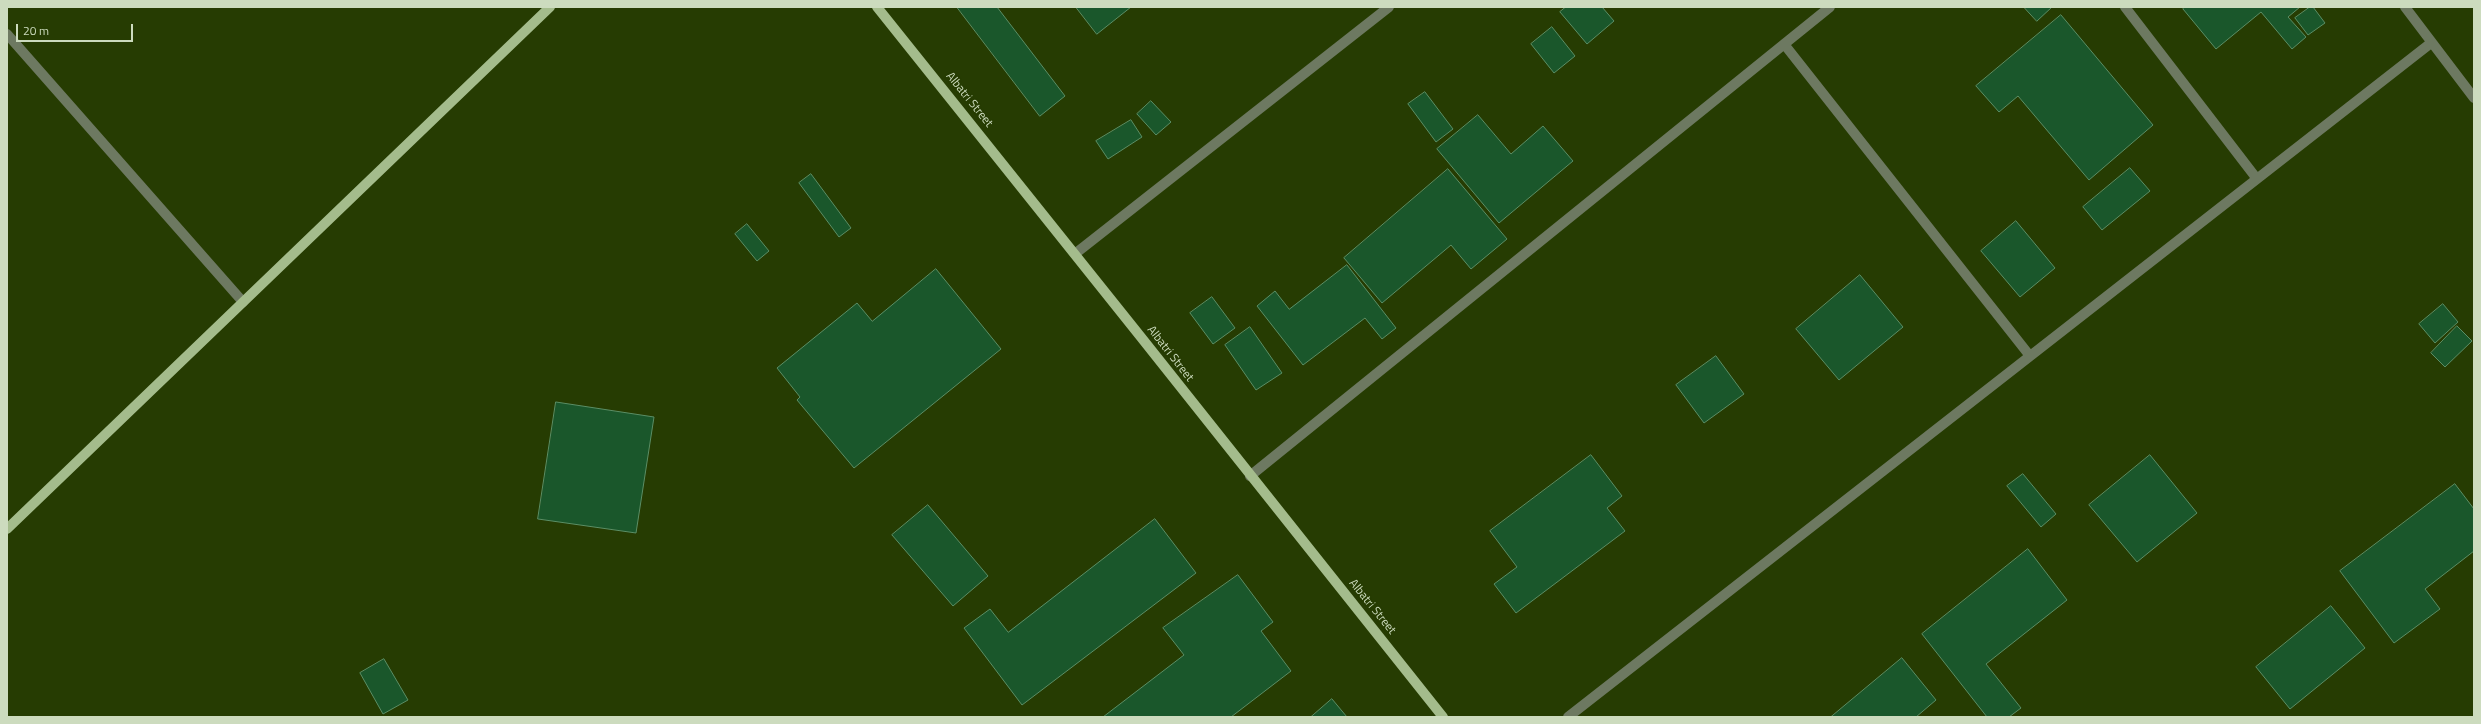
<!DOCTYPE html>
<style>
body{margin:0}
#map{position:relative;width:2481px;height:724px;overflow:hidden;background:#263c02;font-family:"Titillium Web",sans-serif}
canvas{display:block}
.frame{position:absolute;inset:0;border:8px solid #ccdbbe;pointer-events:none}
.scale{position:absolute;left:16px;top:24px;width:117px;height:18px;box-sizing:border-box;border:2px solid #ccdbbe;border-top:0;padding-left:5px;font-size:12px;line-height:14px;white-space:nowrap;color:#ccdbbe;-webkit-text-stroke:3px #263c02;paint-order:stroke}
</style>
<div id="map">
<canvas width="2481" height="724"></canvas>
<div class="frame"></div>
<div class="scale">20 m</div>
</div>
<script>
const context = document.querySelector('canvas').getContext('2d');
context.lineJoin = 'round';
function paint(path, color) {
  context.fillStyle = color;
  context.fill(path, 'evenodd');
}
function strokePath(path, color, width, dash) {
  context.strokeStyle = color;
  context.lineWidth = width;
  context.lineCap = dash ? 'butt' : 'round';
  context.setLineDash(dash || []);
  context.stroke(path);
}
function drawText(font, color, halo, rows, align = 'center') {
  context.font = font + ' "Titillium Web",sans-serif';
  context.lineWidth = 3;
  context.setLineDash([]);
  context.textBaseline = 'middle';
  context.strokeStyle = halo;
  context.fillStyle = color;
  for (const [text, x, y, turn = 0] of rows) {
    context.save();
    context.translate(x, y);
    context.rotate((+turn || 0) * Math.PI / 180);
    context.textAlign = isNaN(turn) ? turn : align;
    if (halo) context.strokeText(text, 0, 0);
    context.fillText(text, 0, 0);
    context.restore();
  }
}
const building = new Path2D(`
 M957,7h40l68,89 -25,20z
 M1076,7h55l-34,27z
 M1566,7h36l12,14 -27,23 -27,-32z
 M2024,7h28l-15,14z
 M2185,7h115l-12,10 18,20 -14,12 -31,-37 -45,37 -33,-40z
 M2310,7h3l12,16 -17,12 -13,-17z
 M2061,15l92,110 -64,55 -71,-84 -19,16 -23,-26z
 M1552,27l23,29 -21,17 -23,-29z
 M1425,92l28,37 -17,13 -28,-38z
 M1151,101l20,21 -15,13 -19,-21z
 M1478,115l33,39 32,-28 30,35 -74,62 -62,-74z
 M1131,120l11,17 -34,22 -12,-18z
 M2130,168l20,23 -48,39 -19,-23z
 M1448,169l59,70 -36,30 -20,-24 -69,58 -38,-45z
 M811,174l40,54 -12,9 -40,-54z
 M2016,221l39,47 -35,29 -39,-46z
 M747,224l22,27 -12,10 -22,-27z
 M1347,265l49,63 -14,11 -17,-21 -62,47 -46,-59 18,-15 14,18z
 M936,269l65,80 -147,119 -57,-68 3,-3 -23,-29 80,-65 15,18z
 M1860,275l43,52 -64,53 -43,-51z
 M1212,297l23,31 -22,16 -23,-31z
 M2443,304l15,18 -23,21 -16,-19z
 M2457,326l15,15 -27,26 -14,-14z
 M1250,327l32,46 -26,17 -31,-45z
 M1716,356l28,38 -40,29 -28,-38z
 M556,402l98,15 -18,116 -98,-14z
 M1591,455l31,41 -15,12 18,23 -109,82 -22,-29 23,-17 -27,-36z
 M2150,455l47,58 -60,49 -48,-57z
 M2023,474l33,40 -15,13 -34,-41z
 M2455,484l19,25v42l-49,38 15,20 -46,34 -54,-72z
 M928,505l60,71 -35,30 -61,-71z
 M1155,519l41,54 -174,132 -58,-77 26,-19 18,23z
 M2028,549l39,51 -81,64 35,44 -12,9h-22l-65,-83z
 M1238,575l35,47 -12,9 30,40 -60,46h-128l81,-62 -21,-27z
 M2331,606l34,42 -75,61 -34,-42z
 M1902,658l34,42 -20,17h-85z
 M384,659l24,41 -25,14 -23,-41z
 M1332,699l15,18h-36z`);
paint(building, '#1a572b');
strokePath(building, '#5b8e65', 1);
strokePath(new Path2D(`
 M2125,7l132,172
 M2405,7l69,91
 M7,34l236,268
 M1784,44l246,312
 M1076,253l313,-246
 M1250,476l580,-469
 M1568,717l863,-674`), '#6d7961', 10);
strokePath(new Path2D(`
 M877,7c190,236 377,473 566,710
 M7,529l543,-522`), '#a4bc8c', 10);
drawText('12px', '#ccdbbe', '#263c02', [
 ["Albatri Street",969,100,51],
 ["Albatri Street",1170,354,52],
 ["Albatri Street",1372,607,51]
]);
</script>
